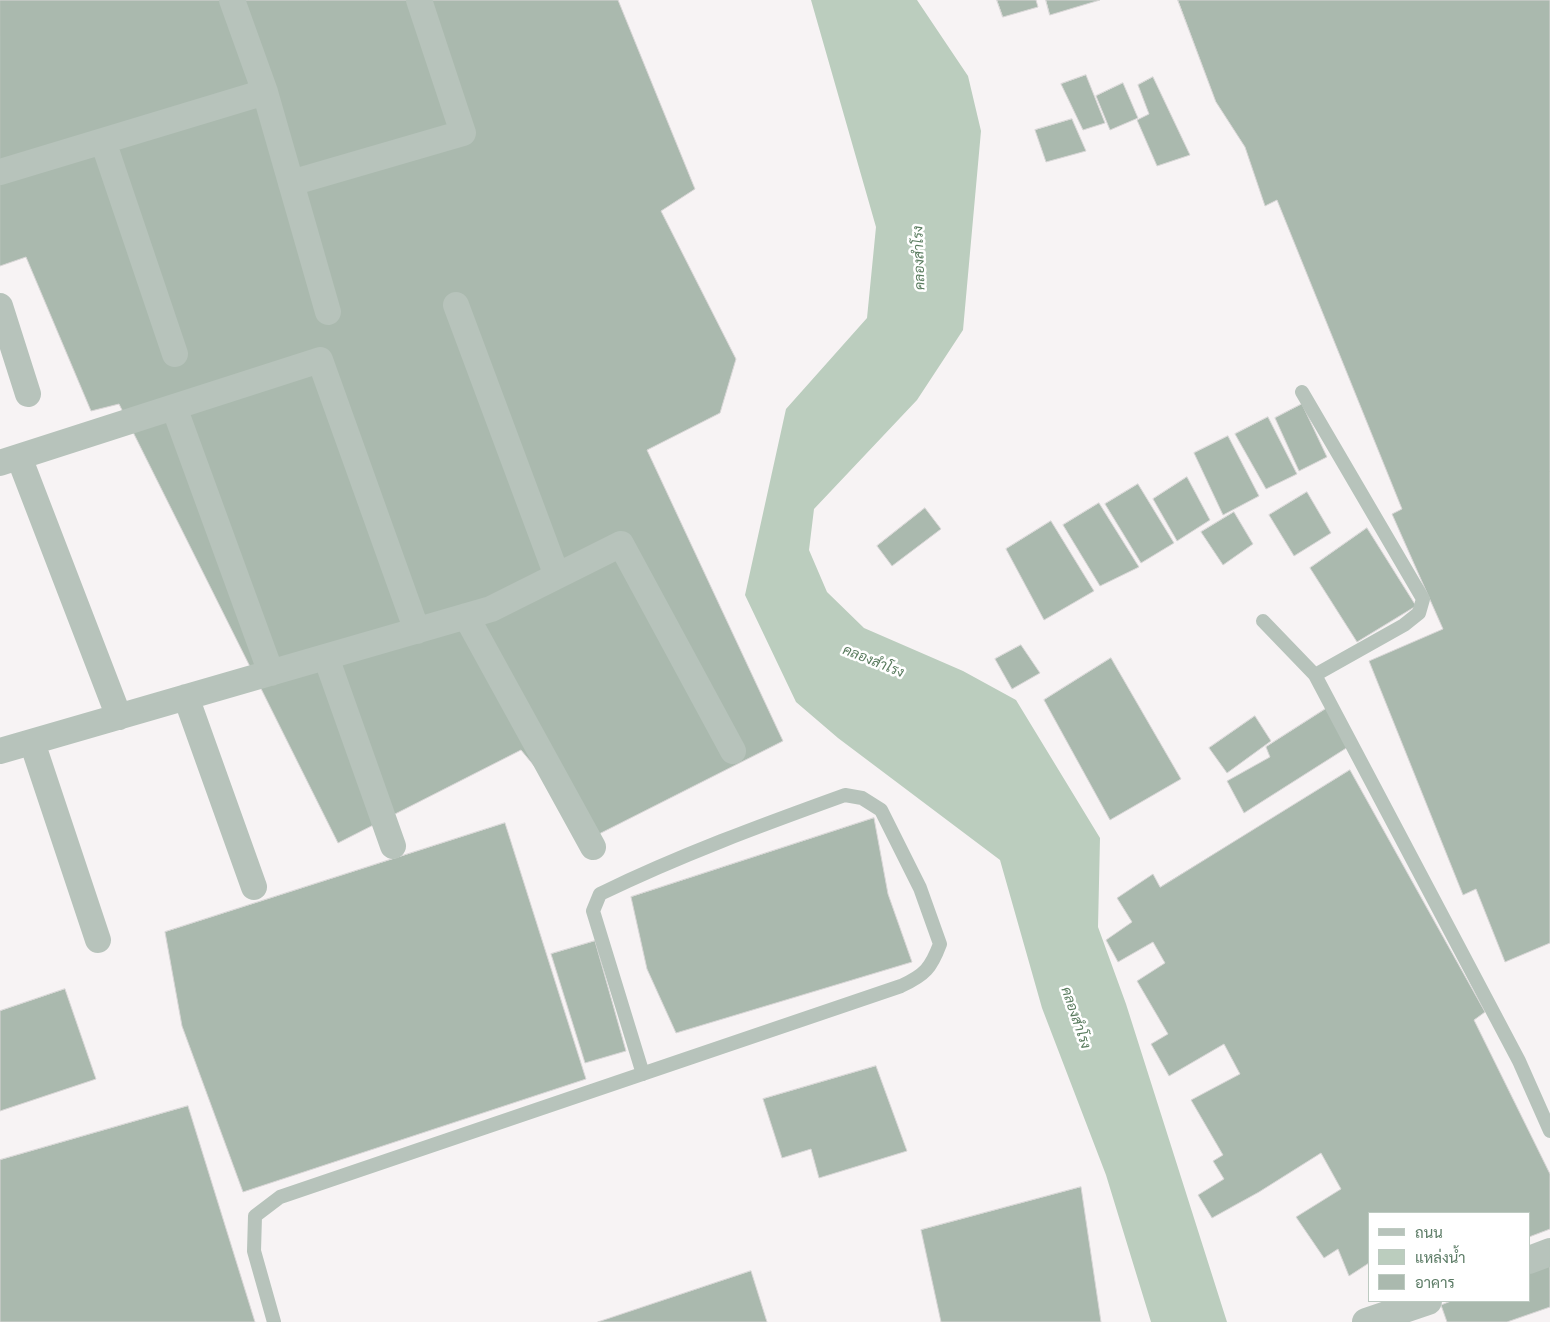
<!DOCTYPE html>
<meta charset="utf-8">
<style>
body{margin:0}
#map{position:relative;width:1550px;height:1322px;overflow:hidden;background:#f7f3f4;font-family:"Roboto Condensed",Sarabun,sans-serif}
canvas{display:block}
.legend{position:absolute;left:1368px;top:1212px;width:162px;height:90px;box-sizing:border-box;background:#fff;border:1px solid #bdcac1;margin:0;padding:6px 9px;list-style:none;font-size:15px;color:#5b7b65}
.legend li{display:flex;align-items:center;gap:10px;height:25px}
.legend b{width:25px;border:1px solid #bdcac1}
</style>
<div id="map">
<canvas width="1550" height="1322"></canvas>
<ul class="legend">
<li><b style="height:6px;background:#b7c3bb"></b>ถนน</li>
<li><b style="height:14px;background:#bbcdbe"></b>แหล่งน้ำ</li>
<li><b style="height:14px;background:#aab9ae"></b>อาคาร</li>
</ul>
</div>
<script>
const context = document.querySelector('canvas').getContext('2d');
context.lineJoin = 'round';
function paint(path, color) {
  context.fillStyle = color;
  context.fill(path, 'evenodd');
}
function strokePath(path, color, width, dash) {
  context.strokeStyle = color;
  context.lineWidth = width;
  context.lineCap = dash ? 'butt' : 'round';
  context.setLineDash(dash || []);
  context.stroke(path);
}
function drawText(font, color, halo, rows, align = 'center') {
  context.font = font + ' "Roboto Condensed",Sarabun,sans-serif';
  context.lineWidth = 5;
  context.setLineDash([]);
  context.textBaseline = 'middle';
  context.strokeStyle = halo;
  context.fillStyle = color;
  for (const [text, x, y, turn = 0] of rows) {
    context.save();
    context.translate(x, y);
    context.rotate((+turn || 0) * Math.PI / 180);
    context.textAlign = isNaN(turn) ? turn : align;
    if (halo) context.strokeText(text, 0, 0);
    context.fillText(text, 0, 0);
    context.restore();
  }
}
paint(new Path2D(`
 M811,0h106l51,76 13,55 -18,199 -46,70 -103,109 -5,41 18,42 37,36 99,43 53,29 84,138 -2,89 28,77 101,318h-76l-45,-147 -64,-167 -42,-148 -162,-122 -42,-36 -51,-107 41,-186 81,-91 9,-91z`), '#bbcdbe');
const building = new Path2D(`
 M0,0h618l77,189 -34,22 75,148 -16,54 -73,37 136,291 -190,96 -72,-87 -183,93 -219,-439 -28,7 -65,-154 -26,9z
 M997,0h39l2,7 -35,10z
 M1046,0h54l-50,15z
 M1178,0h372v943l-45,19 -29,-73 -13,6 -94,-234 74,-32 -51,-115 10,-5 -125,-309 -12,6 -20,-59 -29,-45z
 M1086,75l19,48 -22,7 -22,-46z
 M1153,77l37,78 -33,11 -20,-46 12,-6 -11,-29z
 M1123,83l15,35 -28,12 -14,-34z
 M1072,119l14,32 -40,11 -11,-32z
 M1302,404l25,53 -28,14 -24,-53z
 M1268,417l29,57 -31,15 -31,-55z
 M1228,436l31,60 -36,19 -29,-62z
 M1187,477l23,43 -33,21 -24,-42z
 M1138,484l36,59 -33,20 -36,-59z
 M1307,492l24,41 -37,23 -25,-41z
 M1099,503l40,64 -39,19 -37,-61z
 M925,508l16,21 -49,37 -15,-20z
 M1234,512l19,32 -30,21 -22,-33z
 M1051,521l43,70 -50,29 -38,-71z
 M1367,528l49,78 -59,36 -47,-74z
 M1021,645l19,28 -28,16 -17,-30z
 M1111,658l70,121 -71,41 -66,-120z
 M1327,708l21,39 -104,66 -17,-32 43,-24 -4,-10z
 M1255,716l16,25 -44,32 -18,-25z
 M1350,770l135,242 -11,8 76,154v55l-21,8v-24h-160v50l-20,13 -11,-27 -14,9 -28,-41 45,-28 -20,-36 -62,39 -47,26 -14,-23 26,-16 -11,-18 10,-6 -32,-55 49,-26 -16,-30 -55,32 -18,-32 17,-10 -31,-53 28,-18 -12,-21 -35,20 -12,-22 26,-18 -15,-24 36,-24 7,13z
 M874,818l14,76 24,68 -236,71 -29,-64 -16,-72z
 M505,823l81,256 -343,113 -61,-166 -17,-94z
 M595,941l31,110 -41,12 -34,-109z
 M65,989l31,90 -96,32v-100z
 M876,1066l31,85 -88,27 -8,-29 -29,9 -19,-59z
 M188,1106l67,216h-255v-162z
 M1081,1187l20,135h-160l-20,-92z
 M1550,1262v45l-43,15h-60l-6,-17 10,-4h78v-31z
 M751,1271l16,51h-169z`);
paint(building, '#aab9ae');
strokePath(building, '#d8d6d6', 1);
strokePath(new Path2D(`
 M1302,392l121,207 -4,14 -15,12 -89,50
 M1263,621l52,54 204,386 31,70
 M274,1322l-20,-71 1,-35 25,-19c207,-70 414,-141 621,-211 24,-11 30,-18 39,-42l-20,-56 -39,-78 -19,-12 -17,-3c-83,30 -165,60 -245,99l-7,17 50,163`), '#b7c3bb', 14);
strokePath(new Path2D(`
 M265,92l63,220
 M103,141l72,213
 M0,172l265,-80 -33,-92
 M291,183l172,-50 -44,-133
 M456,305l101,271
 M0,306l28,88
 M174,407l97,266
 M19,457l100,260
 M0,463l320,-103 97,271
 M466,616l127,231
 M326,657l67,189
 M186,697l68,190
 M32,742l66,198
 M0,751l491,-142 130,-65 112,207`), '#b7c3bb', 26);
strokePath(new Path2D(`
 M1529,1260l21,-8
 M1366,1322l62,-21`), '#b7c3bb', 28);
drawText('italic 14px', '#5a7c5f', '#fff', [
 ["คลองสำโรง",920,258,-92],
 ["คลองสำโรง",873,662,22],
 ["คลองสำโรง",1075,1018,71]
]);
</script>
